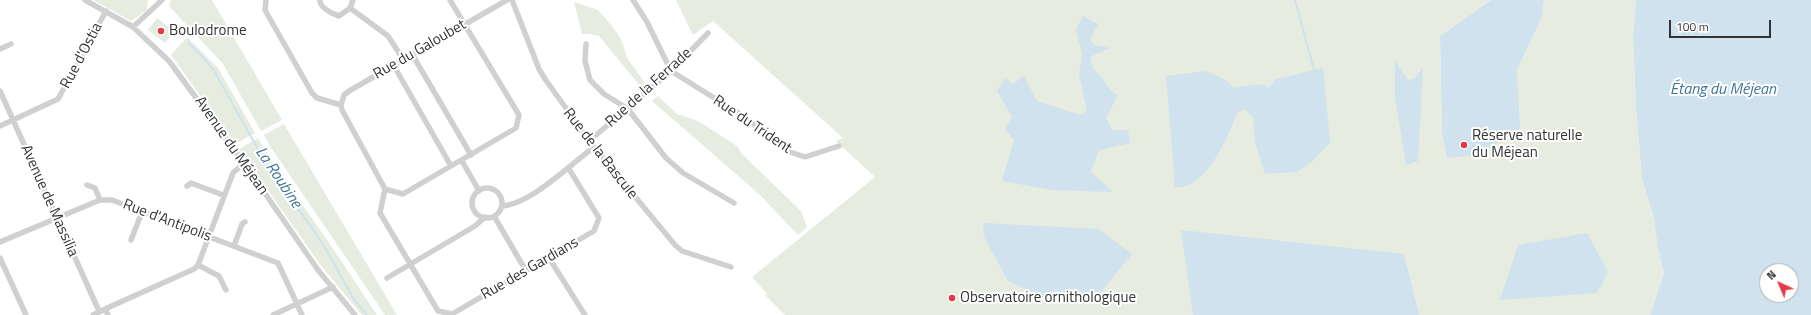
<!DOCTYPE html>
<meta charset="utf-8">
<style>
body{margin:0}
#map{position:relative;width:1811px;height:315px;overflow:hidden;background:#fff;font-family:"Titillium Web",sans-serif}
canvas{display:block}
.north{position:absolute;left:1759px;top:263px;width:40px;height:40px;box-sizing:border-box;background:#fff;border:1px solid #adadad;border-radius:50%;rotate:316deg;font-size:11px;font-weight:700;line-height:16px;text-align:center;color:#333}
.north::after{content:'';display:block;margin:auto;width:14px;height:18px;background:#e63946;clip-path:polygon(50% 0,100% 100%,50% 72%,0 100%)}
.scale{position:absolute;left:1669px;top:20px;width:102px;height:18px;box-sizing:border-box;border:2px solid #333;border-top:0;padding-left:5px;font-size:12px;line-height:14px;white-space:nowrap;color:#333;-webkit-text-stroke:3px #fff;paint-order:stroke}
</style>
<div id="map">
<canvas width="1811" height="315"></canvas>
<div class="north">N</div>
<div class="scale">100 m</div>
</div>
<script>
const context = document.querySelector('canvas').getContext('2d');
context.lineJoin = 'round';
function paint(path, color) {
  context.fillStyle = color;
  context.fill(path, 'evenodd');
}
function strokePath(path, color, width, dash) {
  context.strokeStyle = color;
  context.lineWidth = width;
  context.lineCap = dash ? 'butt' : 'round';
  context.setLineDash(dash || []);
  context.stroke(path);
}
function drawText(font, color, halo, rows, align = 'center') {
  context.font = font + ' "Titillium Web",sans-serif';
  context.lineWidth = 4;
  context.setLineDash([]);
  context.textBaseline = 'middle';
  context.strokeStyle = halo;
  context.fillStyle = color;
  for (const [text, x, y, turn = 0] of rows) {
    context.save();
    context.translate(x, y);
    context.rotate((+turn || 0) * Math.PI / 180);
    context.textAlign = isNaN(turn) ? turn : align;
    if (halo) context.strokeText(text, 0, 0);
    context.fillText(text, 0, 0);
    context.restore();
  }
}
paint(new Path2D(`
 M93,0h55l-1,10 -16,11z
 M171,0h41l70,120 -21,11 -38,-67 -54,-58z
 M676,0h815l-51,36 2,98 5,24 70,-62v-26l25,-53 2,-17h92l-3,35 3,73 6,71 12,39 3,26 7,29 -14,42h-865l-20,-20 2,-1 -15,-17 123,-100 -39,-36 7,-3 -130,-117 -20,14z
 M574,2l24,8 15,17 9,14 5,17 18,25 -4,4 -42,-51 -9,-2h-8z
 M157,18l17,13 -9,12 -17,-13z
 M187,37l31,31 37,65 -20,11 -64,-89z
 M658,96l19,18 21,7 39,25 5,8 59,57 6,16 -9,8 -38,-40 -108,-94z
 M284,124l113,191h-12l-115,-169 -6,-11z
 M258,138l16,27 54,76 49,74h-15l-40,-48 -83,-118z`), '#e6ecdf');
paint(new Path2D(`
 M1491,0h53l-2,17 -25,53 3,58 -43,27 -30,3 -5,-24 -2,-98z
 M1636,0h175v315h-161l14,-42 -7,-29 -3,-26 -12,-39 -6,-71 -3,-73zM1767,271h24v24h-24z
 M1083,16l15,8 -8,15 4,6 16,3 -20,9 3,12c13,10 11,18 25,26l-12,23 6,12h16l2,13 -31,7 -8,22 22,20 -61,-2 -50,-9 12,-41 -9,-11 7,-12 -15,-26 8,-13 8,6 11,-8 13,25 43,14 7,-4 -8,-36 3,-21 -6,-25z
 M1395,61l13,19 6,-1 9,-12 -5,94 -12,4 -11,-68z
 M1323,68l7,74 -18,20 -15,10 -32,2 -10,-32 -2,-25 -8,-8 -8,4c-8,22 -32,79 -62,74l-9,-111 41,-5 20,10 7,7c10,-3 19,-2 29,-4l6,4 7,-9z
 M983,223l115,6 34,25 -35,43h-53l-36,-16 -24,-44z
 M1181,230l223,24 15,61h-226z
 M1587,233l21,39 -11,21 -97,7 18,-55z`), '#cfe2ee');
strokePath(new Path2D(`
 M1295,0l19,70
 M188,43l15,14 12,15 54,97 43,59 15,23 26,47 14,17`), '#cfe2ee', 2);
strokePath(new Path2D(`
 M85,0l48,27 36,34 75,102 74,107 37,45
 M266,0l-1,10 47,83 5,5 24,7 1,5 43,79 18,5 113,-66 3,-13 -69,-115
 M320,0c-1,7 12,14 19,16l11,-8 3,-8
 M512,0l27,69 6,10 49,68 81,98 7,6 49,16
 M633,0l14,22 24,49 72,45 47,36 15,5 34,-11
 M350,8l38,28 15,23
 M133,27l29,-27
 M586,44l-1,17 5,19 14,14 24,15 38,49 17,15 51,30
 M0,49l11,-5
 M412,54l59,101
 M394,66l57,100
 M0,91l99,220
 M341,105l3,-10 5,-4 158,-91
 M0,126l58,-27 48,-88
 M589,141l82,-70 37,-38
 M462,161l17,30
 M87,185l8,3 5,12
 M187,186l4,-3 32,12
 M472 203a15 15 0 1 1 30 0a15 15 0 1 1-30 0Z
 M385,189l-5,24 58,98 14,3 142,-83 5,-13 -30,-49
 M502,206c29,-2 68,-41 92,-59
 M494,216l32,55
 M131,240l11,-28
 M0,242l100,-42h12l166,63 24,52
 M234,246l8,-22 3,-2
 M0,258l26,57
 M549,258l36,57
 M198,265l21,11 7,14
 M387,278l88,-52 10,-9
 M105,309l89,-40 4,-4 35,-92 11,-10
 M93,315l12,-6 3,6
 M273,315l60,-28`), '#d0d0d0', 5.5);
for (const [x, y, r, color] of [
 [161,31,4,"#e63946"],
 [1464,145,4,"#e63946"],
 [952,298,4,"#e63946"]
]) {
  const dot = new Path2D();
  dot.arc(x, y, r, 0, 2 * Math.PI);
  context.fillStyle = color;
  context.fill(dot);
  strokePath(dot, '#fff', 1.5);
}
drawText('15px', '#333', '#fff', [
 ["Boulodrome",169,31],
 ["Réserve naturelle",1472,136],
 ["du Méjean",1472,153],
 ["Observatoire ornithologique",960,298]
], 'left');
drawText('15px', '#333', '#fff', [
 ["Rue du Galoubet",420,50,-30],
 ["Rue d'Ostia",82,56,-62],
 ["Rue de la Ferrade",649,88,-42],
 ["Rue du Trident",752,125,34],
 ["Avenue du Méjean",231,146,55],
 ["Rue de la Bascule",600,154,52],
 ["Avenue de Massilia",49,201,66],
 ["Rue d'Antipolis",167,221,21],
 ["Rue des Gardians",530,269,-30]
]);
drawText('italic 16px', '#3f7597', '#fff', [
 ["Étang du Méjean",1723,90],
 ["La Roubine",278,178,56]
]);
</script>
